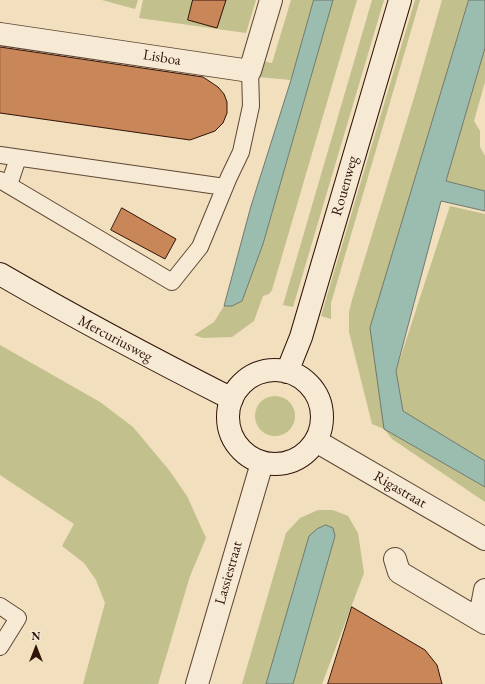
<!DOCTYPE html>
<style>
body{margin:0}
#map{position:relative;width:485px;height:684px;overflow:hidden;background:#f1dfbd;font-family:"EB Garamond",serif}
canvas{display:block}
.north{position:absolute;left:16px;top:628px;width:40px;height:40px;-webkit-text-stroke:3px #f6ead4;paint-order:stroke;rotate:0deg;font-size:11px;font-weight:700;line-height:16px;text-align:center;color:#301309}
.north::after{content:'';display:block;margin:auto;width:14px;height:18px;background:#301309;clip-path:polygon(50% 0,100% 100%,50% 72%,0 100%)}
</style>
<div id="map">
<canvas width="485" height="684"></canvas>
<div class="north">N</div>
</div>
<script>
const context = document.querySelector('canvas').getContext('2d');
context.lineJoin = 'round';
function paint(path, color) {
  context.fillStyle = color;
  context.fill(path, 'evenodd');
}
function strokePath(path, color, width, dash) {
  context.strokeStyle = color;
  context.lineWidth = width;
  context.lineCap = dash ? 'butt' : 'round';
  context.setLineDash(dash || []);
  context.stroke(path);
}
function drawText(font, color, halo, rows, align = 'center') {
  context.font = font + ' "EB Garamond",serif';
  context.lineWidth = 3;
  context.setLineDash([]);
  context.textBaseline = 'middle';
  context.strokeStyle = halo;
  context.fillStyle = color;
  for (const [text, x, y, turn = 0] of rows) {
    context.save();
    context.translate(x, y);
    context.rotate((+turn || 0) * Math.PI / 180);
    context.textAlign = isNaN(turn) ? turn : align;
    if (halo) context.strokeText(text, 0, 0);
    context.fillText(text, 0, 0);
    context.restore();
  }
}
paint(new Path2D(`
 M102,0h36l-3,9z
 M143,0h113l-10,33 -107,-15z
 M291,0h23l-23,80 -33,-3 4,-16 10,2z
 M333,0h24l-85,290 -3,4 -6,2 -9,25 -22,16 -29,1 -9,-3 20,-13 10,-16h8l10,-5 21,-57z
 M372,0h12l-91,307 -10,-2z
 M415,0h5l-89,303v16l-10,-3z
 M442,0h27l-16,55 -69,374 101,58v15l-93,-63 -8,-10 -12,-5 -23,-92v-20l3,-12 64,-209z
 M485,48v34l-11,39 6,10v16l5,9v35l-39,-10z
 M450,206l35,8v247l-82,-50 -7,-40z
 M0,345l100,57 33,25 36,43 18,26 19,42 -16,38 -32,108h-75l22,-81 -9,-23 -12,-17 -22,-17 12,-22 -74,-49z
 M255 416a20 20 0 1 1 40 0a20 20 0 1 1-40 0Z
 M318,510h15l15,6 10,17 6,40 -42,111h-29l42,-148h-26l-43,148h-24l44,-151 14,-15z`), '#c2c08c');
const water = new Path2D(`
 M314,0h19l-70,244 -21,57 -10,5h-8l27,-100 40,-126z
 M469,0h16v48l-39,133 39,10v20l-44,-10 -45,170 7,40 82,50v26l-101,-58 -14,-101z
 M326,525l7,3 2,8 -42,148h-27l43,-148 8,-7z`);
paint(water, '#9bbdb0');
strokePath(water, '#70796d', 1);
const building = new Path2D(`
 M193,0h33l-9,28 -29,-8z
 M0,47l203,30 15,10 6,7 3,8v11l-4,10 -8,8 -25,9 -190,-27z
 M122,208l54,31 -11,20 -54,-29z
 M352,607l73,43 12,15 5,19h-114z`);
paint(building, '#c88659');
strokePath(building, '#301309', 1);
const lane = new Path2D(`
 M0,155l225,32
 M0,180l172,102 28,-35 29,-70 12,-25 10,-46 -1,-35
 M9,185l9,-27
 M0,606l18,12 -18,29`);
const street = new Path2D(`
 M0,34l250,37 21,-71
 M316,441l169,98
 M395,559l4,13 86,51
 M485,590l-3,16 3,17
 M197,684l65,-221`);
const secondary = new Path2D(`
 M0,274c76,44 153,85 232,125
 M228 417a47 47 0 1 1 94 0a47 47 0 1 1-94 0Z
 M287,372l14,-35 99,-337`);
strokePath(lane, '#604636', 18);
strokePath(street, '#604636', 24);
strokePath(secondary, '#301309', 24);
strokePath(lane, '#f6ead4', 16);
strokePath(street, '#f6ead4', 22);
strokePath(secondary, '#f6ead4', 22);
drawText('15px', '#301309', '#f6ead4', [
 ["Lisboa",162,58,9],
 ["Rouenweg",345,186,-74],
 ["Mercuriusweg",115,339,28],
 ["Rigastraat",400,490,30],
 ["Lassiestraat",229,573,-74]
]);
</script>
